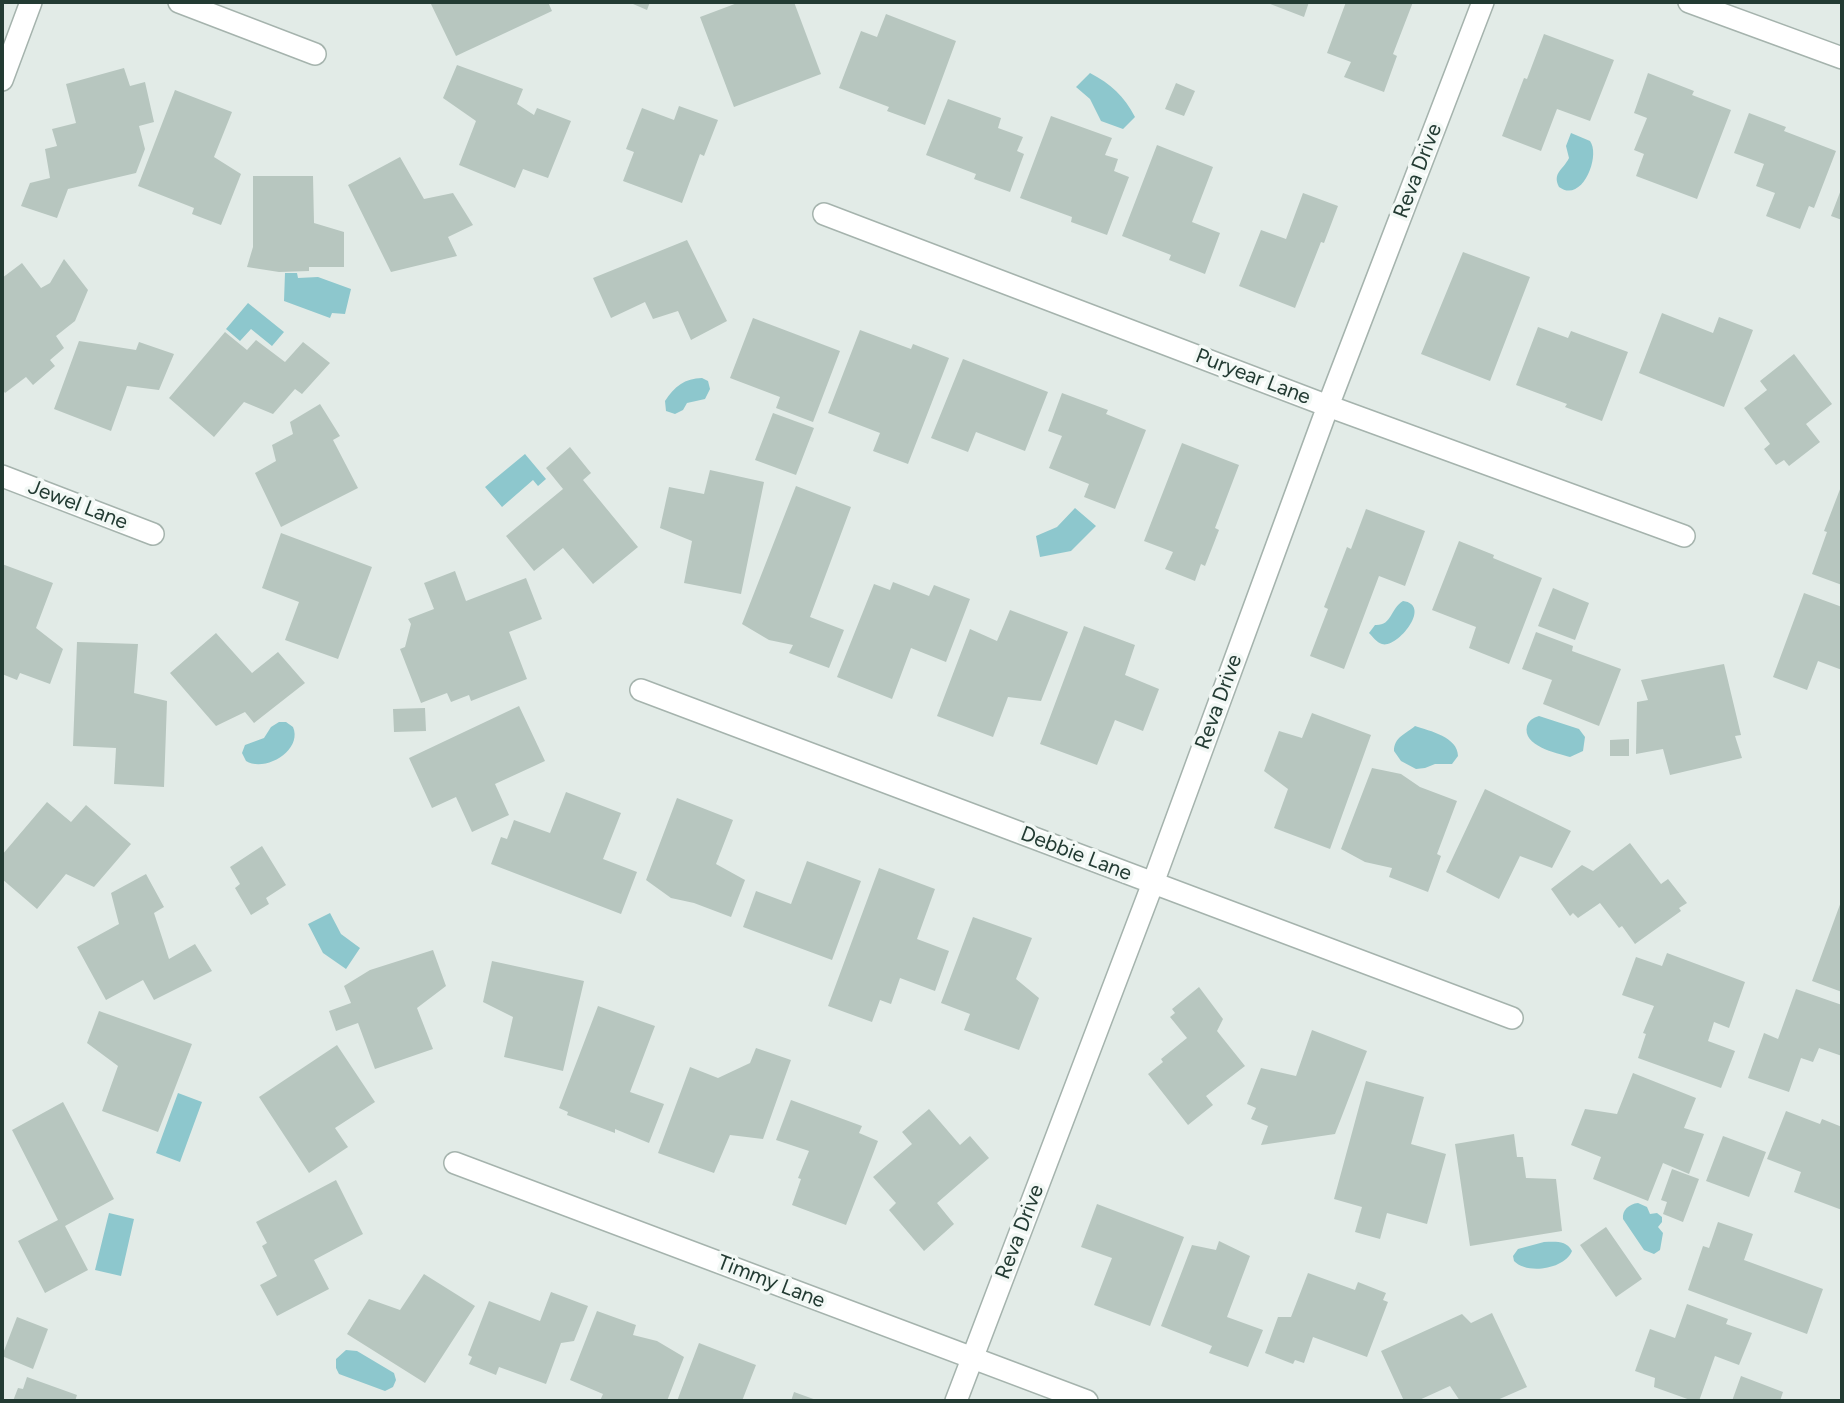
<!DOCTYPE html>
<style>
body{margin:0}
#map{position:relative;width:1844px;height:1403px;overflow:hidden;background:#e2ebe7;font-family:Figtree,sans-serif}
canvas{display:block}
.frame{position:absolute;inset:0;border:4px solid #233b33;pointer-events:none}
</style>
<div id="map">
<canvas width="1844" height="1403"></canvas>
<div class="frame"></div>
</div>
<script>
const context = document.querySelector('canvas').getContext('2d');
context.lineJoin = 'round';
function paint(path, color) {
  context.fillStyle = color;
  context.fill(path, 'evenodd');
}
function strokePath(path, color, width, dash) {
  context.strokeStyle = color;
  context.lineWidth = width;
  context.lineCap = dash ? 'butt' : 'round';
  context.setLineDash(dash || []);
  context.stroke(path);
}
function drawText(font, color, halo, rows, align = 'center') {
  context.font = font + ' Figtree,sans-serif';
  context.lineWidth = 7;
  context.setLineDash([]);
  context.textBaseline = 'middle';
  context.strokeStyle = halo;
  context.fillStyle = color;
  for (const [text, x, y, turn = 0] of rows) {
    context.save();
    context.translate(x, y);
    context.rotate((+turn || 0) * Math.PI / 180);
    context.textAlign = isNaN(turn) ? turn : align;
    if (halo) context.strokeText(text, 0, 0);
    context.fillText(text, 0, 0);
    context.restore();
  }
}
paint(new Path2D(`
 M1090,73c21,11 34,23 45,44l-12,12 -22,-8 -11,-22 -14,-12z
 M1571,133l19,8c11,15 -8,63 -31,46 -7,-14 4,-17 10,-29l-3,-12z
 M285,273h12l1,5 20,-1 33,12 -6,25 -13,-1 -2,5 -46,-17z
 M248,303l36,29 -12,14 -21,-17 -11,12 -14,-12z
 M702,378l6,3 2,8 -5,10 -18,4 -4,7 -8,4 -9,-3 -1,-10c9,-14 20,-23 37,-23z
 M525,454l21,25 -8,7 -5,-6 -31,27 -17,-20z
 M1075,508l21,18 -25,25 -31,6 -4,-21 21,-9z
 M1403,601c30,4 -6,48 -21,43 -5,-1 -10,-8 -13,-11l6,-8c17,1 15,-16 28,-24z
 M1539,716l40,13 6,8 -2,14 -13,6c-14,-4 -48,-11 -43,-31 2,-6 6,-8 12,-10z
 M279,722h7l7,5c10,23 -28,46 -47,34l-4,-8 3,-8 19,-7 7,-11z
 M1415,726c15,5 43,11 43,30l-6,8h-17l-10,4 -9,1 -15,-8 -7,-10c0,-14 12,-17 21,-25z
 M330,913l11,21 19,14 -14,21 -23,-16 -15,-29z
 M178,1093l24,9 -22,60 -24,-9z
 M1638,1203l9,4 3,7 7,-1 5,4v5l-4,5 5,6 -3,17 -6,4 -10,-4 -21,-31c-1,-9 6,-15 15,-16z
 M109,1213l25,6 -13,57 -26,-6z
 M1544,1242c11,0 22,-2 28,9 -7,18 -45,24 -58,10l-1,-5 5,-7z
 M346,1350l11,1 37,22 2,7 -3,7 -8,4 -46,-17 -3,-6v-9z`), '#8dc7cd');
paint(new Path2D(`
 M430,2h118l4,9 -96,45z
 M634,2h16l-3,8 -14,-6z
 M740,2h54l27,72 -87,33 -34,-90z
 M1265,2h44l-5,15z
 M1346,2h67l-20,52 4,2 -13,36 -40,-15 7,-15 -24,-9z
 M886,14l70,27 -31,84 -38,-14 2,-4 -50,-19 22,-57 16,6z
 M1544,34l70,26 -24,61 -33,-12 -16,42 -39,-15 22,-58 3,1z
 M457,65l66,24 -6,15 17,11 3,-7 34,13 -23,57 -25,-9 -8,19 -56,-23 17,-44 -33,-23z
 M124,68l6,18 15,-4 9,40 -15,4 6,23 -9,24 -68,16 -11,29 -36,-12 9,-23 20,-5 -5,-29 12,-3 -5,-17 24,-6 -10,-39z
 M1648,73l46,18 -2,4 39,15 -34,89 -61,-23 8,-22 -10,-4 13,-32 -13,-5z
 M1176,83l19,8 -11,25 -19,-7z
 M175,90l57,22 -18,45 27,17 -20,51 -29,-11 2,-6 -56,-22z
 M948,99l53,19 -3,10 25,9 -6,14 7,3 -14,38 -36,-13 2,-5 -50,-19z
 M679,106l39,14 -14,36 -4,-2 -18,49 -59,-22 11,-29 -8,-3 16,-41 32,12z
 M1749,113l37,14 -2,4 52,20 -22,57 -5,-2 -9,23 -34,-13 9,-23 -19,-7 8,-22 -30,-11z
 M1051,116l61,22 -7,17 13,4 -4,12 15,6 -22,58 -36,-13 1,-5 -52,-19z
 M1157,145l56,22 -21,55 28,11 -15,41 -36,-14 2,-5 -49,-19z
 M400,157l24,42 29,-6 20,32 -25,12 9,19 -66,16 -43,-87z
 M253,176h60l1,47 30,9v35h-35v4l-30,1 -32,-5 6,-20z
 M1842,187v33l-11,-4z
 M1303,193l35,13 -14,37 -3,-1 -26,66 -56,-22 22,-56 25,9z
 M687,240l40,81 -36,19 -13,-29 -25,8 -8,-17 -34,16 -18,-40z
 M1463,252l67,25 -40,104 -69,-27z
 M64,259l24,31 -13,31 -19,15 8,12 -14,12 5,6 -22,19 -7,-8 -21,16 -3,-4v-72l2,-2 -2,-5v-32l20,-15 19,25 9,-5z
 M1662,313l51,20 6,-16 34,13 -29,77 -85,-34z
 M753,318l87,33 -27,71 -37,-14 4,-11 -50,-19z
 M1538,327l30,11 3,-7 57,21 -26,69 -37,-14 2,-3 -51,-19z
 M860,330l51,19 2,-5 36,14 -41,106 -35,-13 7,-18 -52,-20z
 M225,332l22,18 9,-10 29,22 18,-20 27,21 -28,31 -7,-5 -22,25 -29,-12 -30,35 -45,-39z
 M79,341l57,9 3,-8 35,12 -15,36 -32,-4 -16,45 -57,-22z
 M1794,354l38,50 -26,20 14,18 -31,24 -5,-6 -8,5 -12,-16 6,-5 -26,-36 23,-18 -7,-9z
 M963,359l85,33 -23,59 -49,-19 -8,20 -37,-14z
 M1062,393l46,17 -2,4 40,16 -31,79 -31,-12 5,-13 -40,-16 13,-32 -14,-5z
 M320,404l20,32 -7,4 25,48 -77,39 -26,-54 21,-12 -4,-16 21,-11 -3,-12z
 M773,413l41,15 -18,47 -41,-15z
 M1182,443l57,22 -24,63 4,2 -14,36 -4,-2 -6,17 -30,-12 8,-17 -29,-11z
 M570,447l21,26 -8,7 55,67 -45,37 -30,-36 -29,23 -28,-35 57,-47 -17,-21z
 M710,470l54,12 -23,112 -57,-11 8,-42 -32,-13 9,-41 35,7z
 M1842,484v101l-30,-11 15,-42 -3,-1z
 M796,486l55,21 -41,110 34,13 -15,38 -40,-15 4,-8 -24,-5 -27,-16z
 M1366,509l59,22 -20,55 -26,-10 -35,93 -34,-13 18,-47 -4,-2 23,-60 4,2z
 M281,533l91,34 -34,92 -53,-19 14,-38 -37,-14z
 M1459,541l35,14 -1,3 49,20 -33,86 -40,-16 7,-21 -44,-17z
 M2,564l51,19 -17,45 27,21 -13,35 -30,-11 -3,7 -15,-6z
 M455,571l11,30 60,-23 16,41 -33,13 18,47 -56,22 -2,-6 -18,7 -4,-9 -26,10 -21,-54 5,-2 6,-23 -3,-5 26,-10 -10,-26z
 M893,582l36,14 5,-11 36,14 -24,63 -35,-14 -19,51 -55,-22 37,-93 16,6z
 M1553,588l36,15 -14,37 -37,-14z
 M1804,593l38,14v63l-24,-9 -11,29 -34,-13z
 M1010,610l58,22 -27,69 -33,-4 -15,40 -56,-21 33,-87 27,12z
 M1084,626l51,19 -10,30 34,14 -16,42 -28,-11 -18,45 -57,-21z
 M1536,632l37,14 -1,5 49,18 -22,57 -56,-22 9,-24 -30,-11z
 M216,633l36,40 26,-21 27,31 -51,40 -9,-11 -29,14 -46,-53z
 M77,642l61,2 -4,49 33,8 -3,86 -50,-3 2,-36 -43,-2z
 M1724,664l17,71 -6,1 7,22 -72,17 -7,-26 -27,5 1,-52 11,-2 -7,-20z
 M519,706l26,55 -50,23 14,31 -37,17 -16,-35 -24,11 -23,-50z
 M425,708l1,23 -32,1 -1,-23z
 M1312,713l59,22 -41,114 -56,-21 14,-39 -24,-18 15,-40 23,7z
 M1629,739v17h-19v-16z
 M1372,768l29,6 19,13 37,14 -20,53 4,2 -13,36 -39,-15 3,-9 -27,-6 -24,-13z
 M1485,789l86,42 -19,37 -32,-12 -21,43 -53,-27z
 M566,792l55,21 -18,46 34,13 -16,42 -130,-50 10,-27 6,2 7,-19 36,13z
 M677,798l56,22 -17,44 29,16 -14,37 -37,-14 -23,-5 -25,-18z
 M47,802l24,20 15,-17 45,39 -37,43 -28,-13 -29,35 -35,-30v-24z
 M1630,843l31,41 7,-5 19,24 -8,5 2,3 -46,33 -13,-18 -3,2 -19,-25 -22,15 -5,-5 -3,3 -19,-27 31,-24 11,6z
 M262,846l24,39 -20,13 3,6 -18,11 -16,-27 5,-4 -10,-17z
 M807,861l54,20 -29,79 -89,-33 13,-36 35,13z
 M879,868l56,21 -18,50 32,12 -14,40 -35,-13 -9,26 -11,-4 -8,22 -44,-16z
 M146,874l18,33 -10,6 15,46 26,-15 17,27 -58,29 -11,-20 -37,20 -29,-53 42,-23 -8,-31z
 M1842,899v93l-30,-11z
 M973,917l59,21 -16,41 23,19 -20,52 -55,-20 6,-16 -29,-11z
 M433,950l13,36 -29,22 16,41 -58,20 -17,-46 -22,8 -7,-20 22,-8 -7,-17 26,-16z
 M1667,953l78,29 -16,46 -15,-6 -6,19 27,10 -14,37 -83,-30 8,-24 -3,-1 11,-27 -32,-11 14,-38 26,9z
 M492,961l92,20 -21,90 -59,-14 9,-40 -30,-15z
 M1199,987l24,32 -6,12 28,35 -39,30 7,9 -25,20 -40,-51 15,-12 -2,-3 26,-21 -17,-21 5,-4 -3,-4z
 M1796,989l46,16v51l-23,-8 -6,14 -12,-4 -12,34 -41,-14 16,-45 14,6z
 M598,1006l57,20 -25,66 34,12 -15,39 -34,-14v4l-48,-18 1,-3 -9,-4z
 M99,1011l93,33 -34,88 -56,-21 16,-45 -31,-23z
 M1312,1030l55,21 -32,83 -74,11 7,-19 -17,-7 5,-11 -9,-4 14,-36 35,8z
 M337,1045l38,57 -40,26 13,19 -39,26 -50,-76z
 M756,1048l35,12 -28,79 -33,-4 -16,38 -56,-20 32,-86 28,11 32,-15z
 M1633,1073l63,25 -12,30 20,6 -15,40 -26,-11 -15,38 -55,-22 8,-22 -30,-12 14,-36 32,5z
 M1366,1081l58,16 -13,47 35,10 -19,70 -40,-11 -7,26 -25,-7 7,-25 -28,-8z
 M791,1100l71,26 -3,7 19,8 -32,84 -54,-20 9,-26 -3,-1 11,-27 -33,-11z
 M63,1102l51,97 -49,27 23,44 -43,23 -27,-52 40,-21 -46,-90z
 M929,1109l31,36 10,-9 19,22 -52,45 17,21 -30,27 -35,-41 7,-7 -23,-26 39,-33 -10,-12z
 M1786,1111l34,13 2,-5 20,8v83l-48,-18 7,-20 -34,-13z
 M1514,1134l3,23h6l3,21 30,1 6,52 -92,15 -15,-102z
 M1723,1136l43,16 -17,45 -43,-16z
 M1672,1169l27,10 -16,43 -20,-8 4,-12 -6,-2z
 M336,1180l27,54 -49,26 15,29 -52,27 -17,-31 17,-9 -15,-30 5,-3 -11,-21z
 M1097,1204l87,33 -34,89 -56,-21 18,-47 -31,-11z
 M1718,1222l35,12 -9,26 79,29 -16,45 -119,-44 15,-44 6,2z
 M1606,1227l36,52 -26,18 -36,-52z
 M1219,1241l31,15 -23,61 36,13 -15,37 -39,-14 3,-7 -51,-20 31,-81 24,5z
 M1308,1273l47,17 3,-8 28,11 -3,7 5,2 -21,55 -54,-20 -9,26 -9,-3 -2,4 -28,-11 13,-36h13z
 M424,1274l51,32 -50,77 -78,-49 22,-35 31,11z
 M551,1292l37,14 -14,35 -13,2 -15,41 -47,-17 -3,8 -27,-11 3,-7 -4,-2 21,-54 51,20z
 M1687,1304l41,15 -2,5 26,9 -13,32 -24,-9 -16,45h-6l-39,-14 1,-9 -20,-7 15,-42 25,9z
 M597,1311l39,14 -3,10 24,6 27,16 -17,44h-67l3,-7 -33,-14z
 M1492,1313l35,74 -32,14h-35l-10,-15 -33,15h-13l-23,-50 81,-37 9,9z
 M17,1317l31,12 -15,40 -31,-13z
 M699,1343l57,22 -14,36h-65z
 M1741,1376l42,16 -3,9h-48z
 M27,1377l50,18 -2,6h-62l5,-13 5,1z
 M794,1392l25,9h-28z`), '#b7c6bf');
const minor = new Path2D(`
 M179,2l136,52
 M1689,2l153,56
 M2,80l29,-78
 M824,214l504,192 356,130
 M2,476l151,58
 M641,690l871,328
 M455,1163l632,238
 M956,1401l197,-518 175,-477 155,-404`);
strokePath(minor, '#a5b3ad', 24);
strokePath(minor, '#fff', 21);
drawText('21px', '#233b33', '#f2f8f5', [
 ["Reva Drive",1418,171,-69],
 ["Puryear Lane",1253,377,21],
 ["Jewel Lane",78,505,21],
 ["Reva Drive",1219,702,-70],
 ["Debbie Lane",1076,854,21],
 ["Reva Drive",1020,1232,-69],
 ["Timmy Lane",771,1282,21]
]);
</script>
